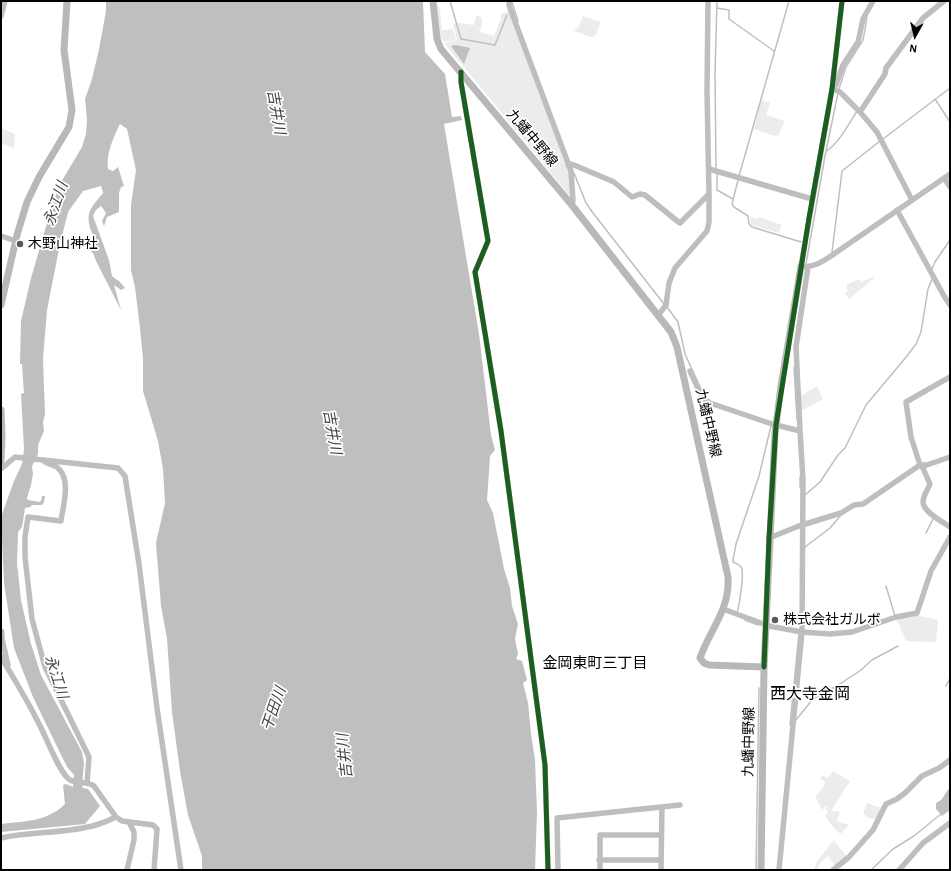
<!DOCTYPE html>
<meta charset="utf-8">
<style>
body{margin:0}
#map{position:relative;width:951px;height:871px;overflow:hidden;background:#fff;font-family:"Alegreya Sans",sans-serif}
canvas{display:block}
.frame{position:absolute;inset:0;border:2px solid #000;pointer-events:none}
.north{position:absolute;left:895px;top:16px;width:40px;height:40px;-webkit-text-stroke:3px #fff;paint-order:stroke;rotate:188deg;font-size:11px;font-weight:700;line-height:16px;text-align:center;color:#000}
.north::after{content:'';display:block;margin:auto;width:14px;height:18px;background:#000;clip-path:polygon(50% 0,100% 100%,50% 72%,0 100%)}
</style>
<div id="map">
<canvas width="951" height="871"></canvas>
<div class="frame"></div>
<div class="north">N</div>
</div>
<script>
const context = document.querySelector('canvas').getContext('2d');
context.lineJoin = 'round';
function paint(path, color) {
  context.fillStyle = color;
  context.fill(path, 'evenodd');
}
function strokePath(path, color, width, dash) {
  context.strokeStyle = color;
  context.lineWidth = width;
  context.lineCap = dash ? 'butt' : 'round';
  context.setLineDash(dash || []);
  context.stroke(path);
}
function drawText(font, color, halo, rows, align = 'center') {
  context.font = font + ' "Alegreya Sans","Noto Sans JP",sans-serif';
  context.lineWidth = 3.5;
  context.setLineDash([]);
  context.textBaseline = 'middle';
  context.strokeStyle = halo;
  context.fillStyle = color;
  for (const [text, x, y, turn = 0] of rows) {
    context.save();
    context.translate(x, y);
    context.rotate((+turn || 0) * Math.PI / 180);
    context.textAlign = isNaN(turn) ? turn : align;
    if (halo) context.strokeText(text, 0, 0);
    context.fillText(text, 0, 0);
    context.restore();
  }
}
paint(new Path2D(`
 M436,2l4,8 2,20 11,-1 3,11 -12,2 -2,-4 -2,3z
 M507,12h2l60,161 1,23 -126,-153 13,-3 -4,-16 5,-1 16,2 2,-9 2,-1 3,2 1,4 -2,11 14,4 7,-17v-5z
 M583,16l18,6 -6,14 -4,1 -19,-7c7,0 8,-7 11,-14z
 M761,100l9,3 -4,12 19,6 -7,15 -4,-1v1l-20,-7z
 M1,128l14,6 -1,14 -13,-5z
 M750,217l8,2 1,-2 23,8 -3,8 -28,-8z
 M873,277l1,1 -25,21 -4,-6 3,-2 -2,-6 13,-6 2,3z
 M817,386l6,13 -22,12 -1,-15z
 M916,615l22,5 -2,22 -30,-1 -10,-23z
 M833,771l17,10 -19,30 9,1 -3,9 12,4 -9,9c-6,-6 -11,-11 -15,-19l3,-2 -2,-4 1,-2 -2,-1 -3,4 -7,-14 2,-1 8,-11 -1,-3 -4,-2 3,-4 3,3 3,-1z
 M867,803l14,5 -5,11 -8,-1 -5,-5z
 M834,840l12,16 -11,9 -7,-9 -8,7 -2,6 -4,1 3,-9z`), '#ececec');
paint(new Path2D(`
 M106,1h317l2,51 20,22 7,43 9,-1 1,4 -18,4 35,210 12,101 4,15 -5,6 -3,44 6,13 11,56 6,19 2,18 6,18 -3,15 3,15 -2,5 6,2 5,19 -4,3 5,20 3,31 4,26 2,52 -2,58h-333v-14l-14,-41 -8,-44 -8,-59 -5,-74 -6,-32 -5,-63 9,-40 -2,-34 -5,-28 -15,-50v-32l-3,-31 -5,-41 -4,-17v-65l5,-35 -9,-41 -7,-5c-7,14 -14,30 -12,45l5,2 5,-4 6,19 -3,1 -2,6v19l-12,5 -3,9 -2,-5 4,-8 -5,-7 -5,4 -3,6 16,44 3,16 8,6 5,6 -4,2 -7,-5 7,25 -25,-49 -3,-8 -10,-9 12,4c1,-6 -1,-10 -3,-15 -8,-20 -1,-25 11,-40l-2,-7 -18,5 -15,21 -8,32 -13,66 -4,49 2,55 -2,8 1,9 -6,14v9l-6,12 1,8 -2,11 -4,13 1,2 11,2 2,-1 1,-5h3l-1,6 -2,3h-10l-2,2 -5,1 -3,19 -4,5 -1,31 4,37 10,44 10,31 41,77 2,12 -2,21 1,3 5,1 12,17 -15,18 -84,8v-8c23,-3 46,-2 64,-20l-2,-19 3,-1 7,3 1,-12 -7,-8 -34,-70 -19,-49 -10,-65 -3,-66 13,-36 8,-17 2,-15 -3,-55 3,-1 -2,-29h-2l1,-43 10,-43 21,-72 8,-22 22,-37 4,-13 1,-14 -2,-21 7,-20 7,-30 7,-38z
 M456,45l14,3 -6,16 -13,-18z
 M950,787v23l-8,6 -6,-7v-6l5,-3z`), '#bfbfbf');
strokePath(new Path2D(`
 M450,1l11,38 34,6 12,-30
 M512,2l6,19
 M717,8l12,2v9l45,32
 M839,89l7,-22 17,-27 4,-22
 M935,99l15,23
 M883,139l67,-51
 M826,151c11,-5 24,-29 31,-40
 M716,169l-1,-95 2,-73
 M574,173l12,30 7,10 71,91
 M717,174v16l16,9
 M739,176l50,-175
 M738,180l-6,24 2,3 14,9 1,8 3,3 49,15
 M832,252l10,-81 38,-30
 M806,264l19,-108 13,-63
 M932,269l3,-7 15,-22
 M667,307l11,15 7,32 16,35
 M794,367l3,52
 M800,477v10
 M805,495l15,-13 18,-27 7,-7 21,-43 41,-49 9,-12 5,-12 7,-43 4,-10
 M926,533l7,-14
 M805,547l25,-19 11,-13
 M886,586l9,30
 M737,613c2,-7 8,-41 4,-46 -1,-2 -6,-4 -8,-5v-2l3,-16 23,-68 12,-50
 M745,620l13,5
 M946,686l4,-8
 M795,721l18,-22 27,-15 21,-14 11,-10 26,-14
 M790,725l9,-92
 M756,870l3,-182
 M871,870l22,-21 21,-13 27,-22`), '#bfbfbf', 1.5);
strokePath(new Path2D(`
 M510,1l-1,4 2,6 60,160 2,30 -2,3
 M842,1l-10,88 -31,177c12,2 21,-4 30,-10l119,-82
 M873,1l-10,18 -5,23 -15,23 -7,20 -4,4 8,3 20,20 17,20 35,68
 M1,16l4,-15
 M461,72v10l27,159 -13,31 26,159 44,334 3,105
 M860,112l25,-38 1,-6 37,-50 21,-17
 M568,165l3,-1 3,1 40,17 18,15 8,-3 5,1 31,25 4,3 29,-29 -2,-103 1,-90
 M709,169l103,30
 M944,178l6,9
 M897,210l47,86 6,9
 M1,236l15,5
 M659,314l7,-9 3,-22 6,-15 32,-37 2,-9v-28
 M690,371l12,26 8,6 62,21 28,7 3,49 -1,152 -23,238
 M800,431l-4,-84 12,-80
 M43,460c4,5 12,4 16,9 12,12 4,37 2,52l-33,-4 -3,20v20l7,62 13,48 44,90 -2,26
 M920,465l-9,-28 -5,-35 44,-25
 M922,466l8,18c-2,5 -7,12 -7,18 0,10 20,20 27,25
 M1,469l14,-12 103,11 7,8 14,88 18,144 24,162
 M769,538l30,-12 42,-13 13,-8 9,-1 57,-39h7l23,-8
 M723,609l46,17 33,6 28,2 22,-2 44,-15 21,-4 14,-42 19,-34
 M2,639l6,26
 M1,657c13,22 27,44 38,67 7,12 20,49 31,56 8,4 17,1 24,6l22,31 6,4 31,4 4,4 -3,41
 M1,838c31,-7 64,-4 95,-13 7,-2 14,-5 20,-8
 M599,860h62
 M127,870l7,-30v-8l-5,-10
 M558,870l-1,-52 123,-13
 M600,870v-35h61
 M661,870l1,-63
 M833,870l16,-13 24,-27 13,-26 11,-5 8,-6 17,-17 17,-8 11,-8
 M899,870l24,-27 27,-20`), '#bebebe', 5.5);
strokePath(new Path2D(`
 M433,1l4,38 4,10 130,155 100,128 6,15 51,230c2,33 -18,52 -28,81l4,5 5,2 55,2
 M1,305l16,-70 10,-33 12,-25 30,-50 3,-17 -8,-60 3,-49
 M1,410l1,26 -1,25
 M1,632v11
 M761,870l3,-203 11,-234 6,-47 20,-120`), '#b8b8b8', 7);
strokePath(new Path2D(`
 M461,72v10l27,159 -13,31 26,159 44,334 3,105
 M764,667l5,-129 7,-113 33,-207 23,-129 10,-88`), '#1b5e20', 5);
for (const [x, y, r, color] of [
 [20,244,4,"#595959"],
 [775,620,4,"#595959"]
]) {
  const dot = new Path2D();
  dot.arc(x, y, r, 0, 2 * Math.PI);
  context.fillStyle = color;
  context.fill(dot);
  strokePath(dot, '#fff', 1.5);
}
drawText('14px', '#000', '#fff', [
 ["九蟠中野線",532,138,50],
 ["九蟠中野線",708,423,77],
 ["九蟠中野線",749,742,-89]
]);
drawText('14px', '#000', '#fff', [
 ["木野山神社",28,244],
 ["株式会社ガルボ",783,620]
], 'left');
drawText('italic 15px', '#444', '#fff', [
 ["吉井川",276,112,80],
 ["永江川",56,204,-71],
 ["吉井川",332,432,80],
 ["永江川",56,677,72],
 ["干田川",274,709,-71],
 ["吉井川",345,756,-96]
]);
drawText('15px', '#000', '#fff', [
 ["金岡東町三丁目",595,663]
]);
drawText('16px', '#000', '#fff', [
 ["西大寺金岡",810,694]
]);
</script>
